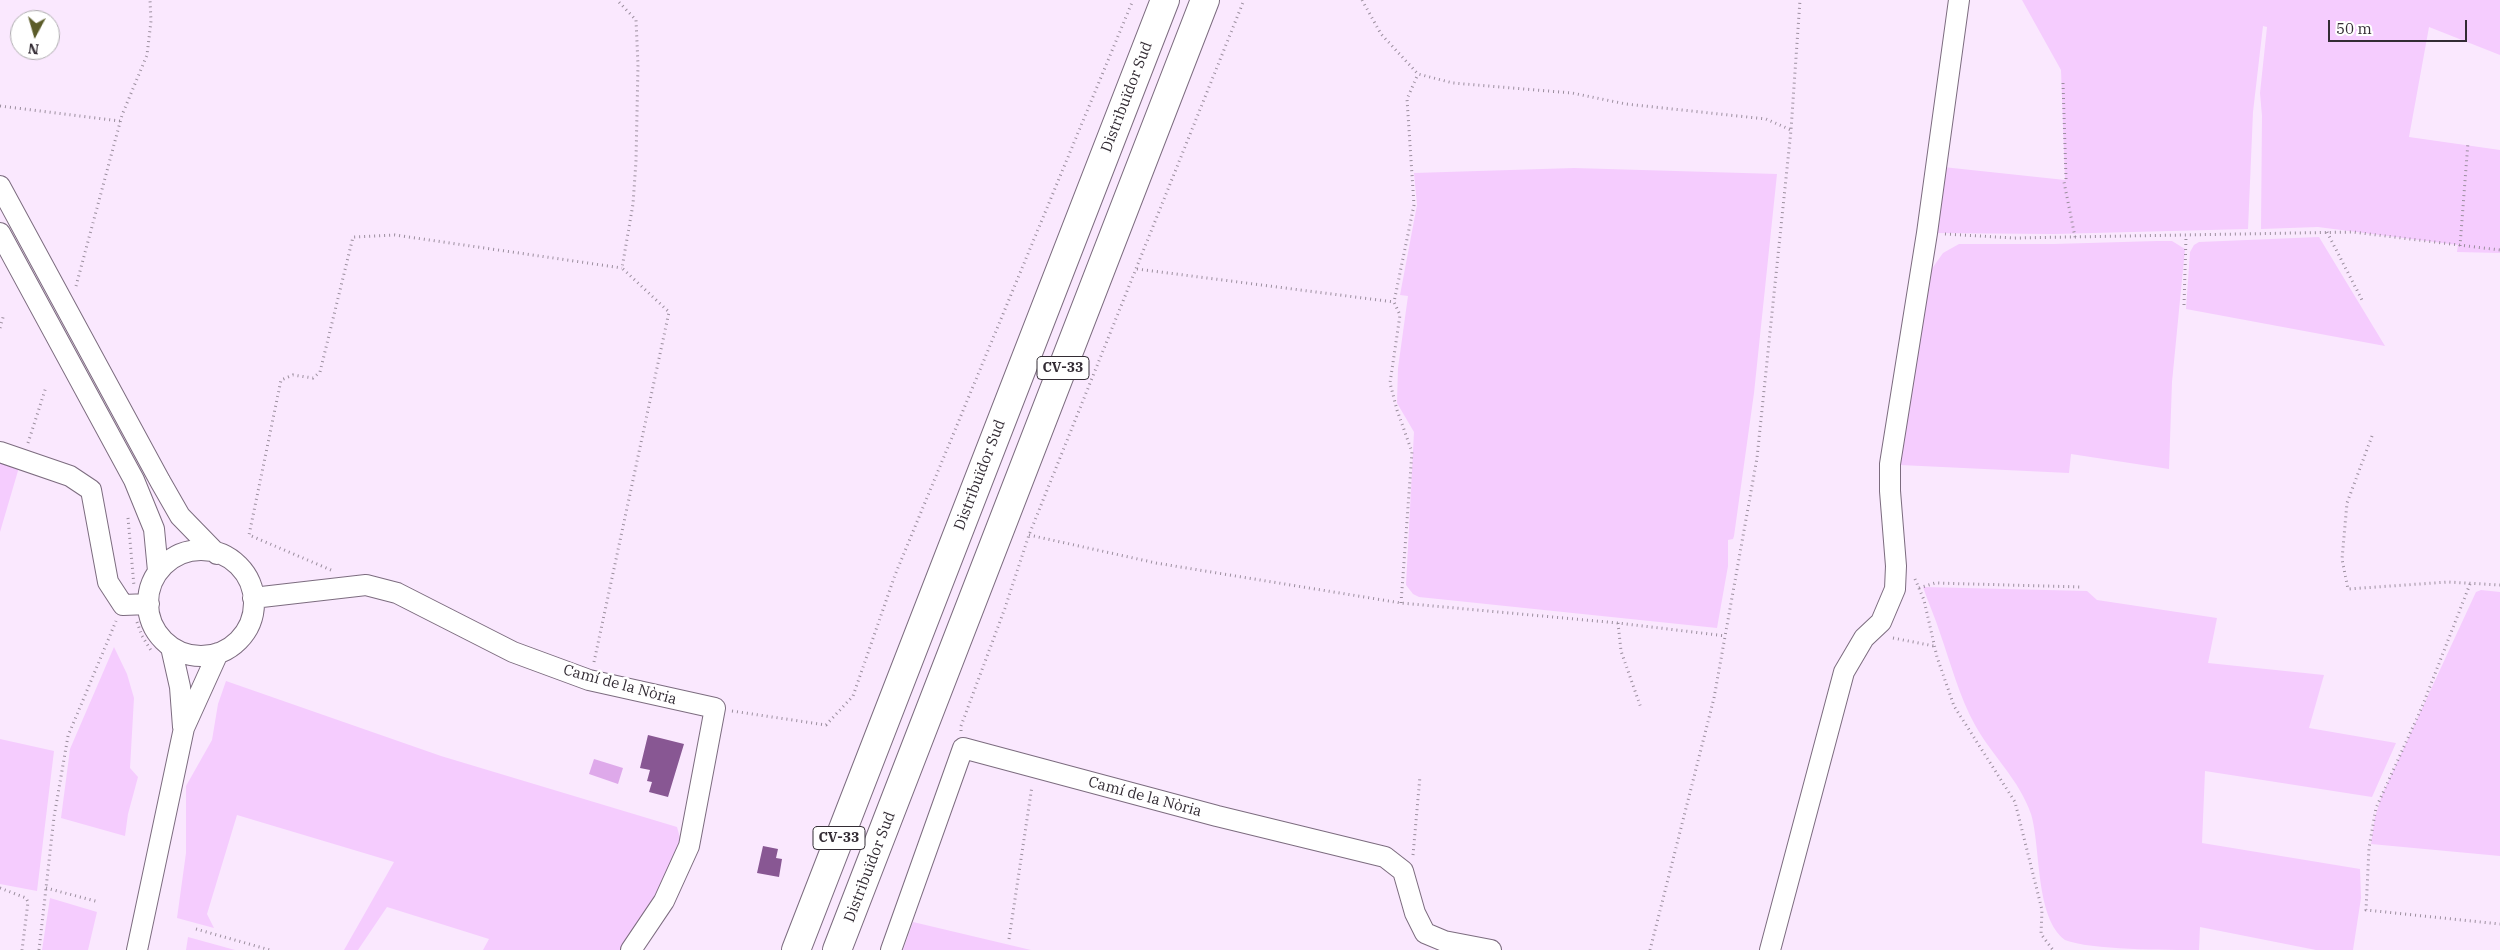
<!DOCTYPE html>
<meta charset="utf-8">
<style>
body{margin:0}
#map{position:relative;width:2500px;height:950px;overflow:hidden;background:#fae8fe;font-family:"IBM Plex Serif",serif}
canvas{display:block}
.north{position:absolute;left:10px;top:10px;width:50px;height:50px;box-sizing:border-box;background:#fff;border:1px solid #adabae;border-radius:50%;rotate:186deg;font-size:14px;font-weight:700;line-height:20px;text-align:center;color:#332c34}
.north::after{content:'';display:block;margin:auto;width:18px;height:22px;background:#5b5c29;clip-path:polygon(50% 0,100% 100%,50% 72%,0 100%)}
.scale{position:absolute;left:2328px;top:20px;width:139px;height:22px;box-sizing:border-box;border:2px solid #332c34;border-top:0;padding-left:6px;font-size:15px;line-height:18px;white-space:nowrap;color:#332c34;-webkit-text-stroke:4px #fff;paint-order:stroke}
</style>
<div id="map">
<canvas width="2500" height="950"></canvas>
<div class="north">N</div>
<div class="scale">50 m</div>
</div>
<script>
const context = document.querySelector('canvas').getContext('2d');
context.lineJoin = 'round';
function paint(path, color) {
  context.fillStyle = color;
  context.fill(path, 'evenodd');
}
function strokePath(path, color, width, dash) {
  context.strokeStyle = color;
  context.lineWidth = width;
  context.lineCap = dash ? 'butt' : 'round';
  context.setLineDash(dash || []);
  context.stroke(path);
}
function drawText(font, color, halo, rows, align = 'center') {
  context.font = font + ' "IBM Plex Serif",serif';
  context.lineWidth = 5;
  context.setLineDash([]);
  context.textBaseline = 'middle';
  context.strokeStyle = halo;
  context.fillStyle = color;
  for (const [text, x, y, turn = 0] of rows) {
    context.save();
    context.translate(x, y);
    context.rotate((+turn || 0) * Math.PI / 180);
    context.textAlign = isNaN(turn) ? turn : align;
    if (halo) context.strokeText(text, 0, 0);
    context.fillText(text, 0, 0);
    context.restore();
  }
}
paint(new Path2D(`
 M2022,0h478v55l-71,-28 -20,110 91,13v103l-43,-1 1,-7 -140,-18 -57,2 1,-113 -2,-23 7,-66 -4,-1 -10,86 -5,117 -194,5 -121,-1 10,-66 122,13 -4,-110z
 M1574,168l203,6 -23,219 -20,143 -1,3 -5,1v26l-11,62 -298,-31 -6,-3 -7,-9 8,-153 -17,-29 1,-35 10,-72 -8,-1 17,-90 -3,-32z
 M2319,237l66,109 -199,-37 4,-57 4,-7 5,-3z
 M2157,241h15l13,8 -13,133 -3,87 -98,-15 -2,19 -169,-8 31,-195 12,-17 16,-9h95z
 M0,456l20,8 -20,68z
 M1923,587l164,4 10,9 120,18 -9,45 116,12 -15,53 87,15 -24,54 -167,-26 -3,72 158,26 1,29 -8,52h-37l-116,-23 -1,23c-32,0 -109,0 -134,-10 -30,-22 -24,-93 -34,-126 -12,-35 -39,-58 -56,-89 -16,-29 -24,-61 -35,-92 -5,-16 -12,-31 -17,-46z
 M2481,590l19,2v264l-129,-12 4,-27 7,-22 94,-203z
 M114,647l13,27 7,24 -4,70 8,9 -10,37 -3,22 -64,-18 9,-69z
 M226,681l215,75 236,71 5,18 -1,10 -55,95h-143l6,-11 -102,-32 -29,43h-14l50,-88 -157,-47 -30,99 7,14 -37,-10 9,-65v-67l26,-46 6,-36z
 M0,739l54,12 -17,140 -37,-7z
 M50,898l47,14 -9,38h-46z
 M913,922l118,28h-128z
 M188,937l47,13h-49z`), '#f5ccfe');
paint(new Path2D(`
 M594,759l29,9 -5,16 -29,-10z`), '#dea9ea');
paint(new Path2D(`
 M648,735l36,9 -16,53 -19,-5 3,-10 -5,-1 3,-11 -10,-2z
 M763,846l15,3 -2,9 6,1 -3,18 -22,-4z`), '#885793');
const minor = new Path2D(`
 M0,186l160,295 20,35 37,38
 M0,233l134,247 20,49 4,42
 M0,452l70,24 21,14 17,92 15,23 26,-1
 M148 603a53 53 0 1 1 106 0a53 53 0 1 1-106 0Z
 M253,598l113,-13 31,8 116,59 76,28 126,28 -26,138 -25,55 -33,49
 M171,647l9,40 3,40
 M137,950l47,-222 34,-75
 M891,950l72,-202 254,68 168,41 18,14 12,42 10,20 19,8 47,9
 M1770,950l74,-278 20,-34 17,-16 14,-33 1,-23 -6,-75v-27l37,-231 32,-233`);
const highway = new Path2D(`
 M796,950l369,-950
 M837,950l368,-950`);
strokePath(minor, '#7c6c7f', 22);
strokePath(highway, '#7c6c7f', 30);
strokePath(new Path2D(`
 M1362,0l19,34 37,40 35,9 119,10 54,11 140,15 25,11
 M2063,83l3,96 -2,3 11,55
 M0,106l120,15
 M2327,232l35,68
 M1945,234l69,4 339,-6 147,18
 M2460,246l8,-104
 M1137,269l257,33
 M76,286l46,-171 25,-60 4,-34 -1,-21
 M2184,305l2,-68
 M0,328l4,-14
 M2372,436l-25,67 -5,56 6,30 100,-7 52,3
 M28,443l18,-56
 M128,518l6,68
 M1029,535l127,28 245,40 217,20 108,13
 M331,570l-82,-35 32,-155 12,-5 20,3 7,-6 33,-135 42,-2 227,33
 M1915,579l9,21 13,57 17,49 61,96 27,108 -1,24 12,16
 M2470,584l-48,123 -46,101 -7,40 -3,62 134,14
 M1919,588l16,-5 147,4
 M1401,603l11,-151 -15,-42 -7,-27 10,-68 -6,-13 20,-97 -7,-106 11,-25
 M137,622l5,14 10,16
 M1618,623l3,28 20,57
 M1893,638l41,8
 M594,662l75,-350 -47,-44 11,-64 3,-43 2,-96 -2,-45 -19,-20
 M732,711l94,14 27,-29 42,-121 238,-575
 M961,731v-5l44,-118 24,-73 215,-535
 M1413,855l7,-79
 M0,888l26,10 2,4 -6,48
 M46,888l53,14
 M196,929l74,21
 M1009,939l23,-153
 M39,950l15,-133 14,-81 48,-115
 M1650,950l64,-252 43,-240 34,-328 9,-130`), '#9b8e9e', 3, [1, 4]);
strokePath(minor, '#fff', 20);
strokePath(highway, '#fff', 28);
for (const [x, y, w] of [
 [1063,368,52],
 [839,838,52]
]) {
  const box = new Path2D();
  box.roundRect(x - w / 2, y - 11.5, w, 23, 4);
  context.fillStyle = '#fff';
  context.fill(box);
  strokePath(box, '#332c34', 1);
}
drawText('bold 14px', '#332c34', null, [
 ["CV-33",1063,368],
 ["CV-33",839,838]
]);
drawText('15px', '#332c34', '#fff', [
 ["Distribuïdor Sud",1127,97,-69],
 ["Distribuïdor Sud",980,475,-69],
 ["Camí de la Nòria",620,685,15],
 ["Camí de la Nòria",1145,797,15],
 ["Distribuïdor Sud",870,867,-69]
]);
</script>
